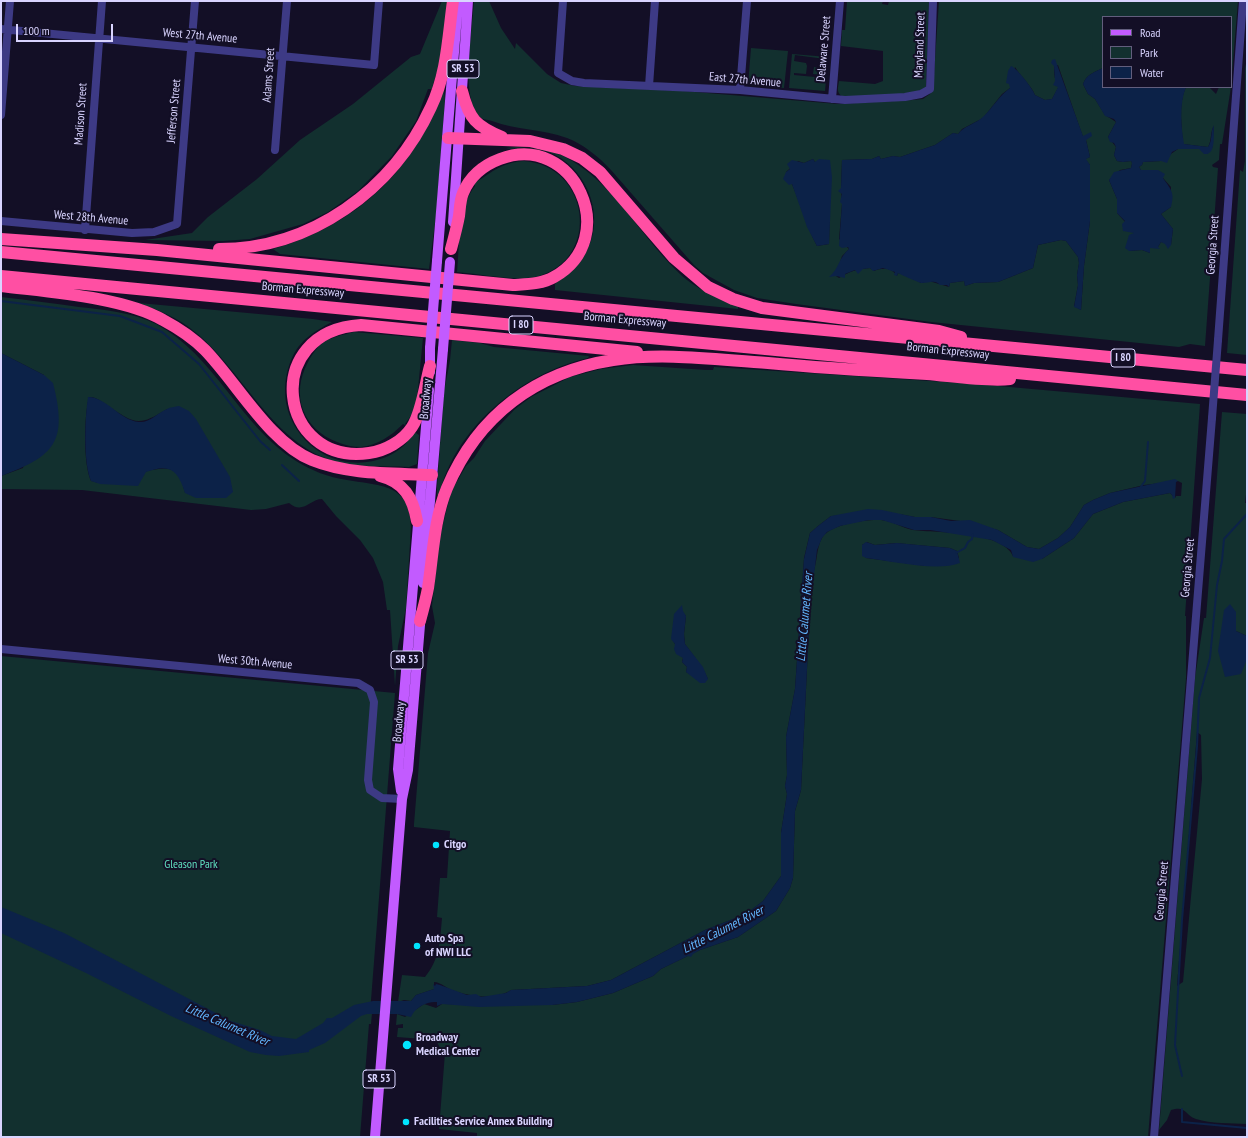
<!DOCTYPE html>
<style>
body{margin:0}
#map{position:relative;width:1248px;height:1138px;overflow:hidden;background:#130f26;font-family:"PT Sans Narrow",sans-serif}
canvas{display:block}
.frame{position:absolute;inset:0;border:2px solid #d9d4ff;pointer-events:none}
.legend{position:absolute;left:1102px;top:16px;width:130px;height:72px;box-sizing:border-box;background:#130f26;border:1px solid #625e7d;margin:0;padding:5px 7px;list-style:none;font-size:12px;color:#d9d4ff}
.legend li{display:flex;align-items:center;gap:8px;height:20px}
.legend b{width:20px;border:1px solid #625e7d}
.scale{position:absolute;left:16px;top:24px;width:97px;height:18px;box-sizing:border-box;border:2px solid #d9d4ff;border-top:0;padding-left:5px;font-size:12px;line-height:14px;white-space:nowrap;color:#d9d4ff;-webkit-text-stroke:3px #130f26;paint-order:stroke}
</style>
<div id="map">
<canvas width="1248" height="1138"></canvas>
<div class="frame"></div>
<ul class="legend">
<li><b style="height:5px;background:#c25bff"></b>Road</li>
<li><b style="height:11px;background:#12302f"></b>Park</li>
<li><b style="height:11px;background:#0c2248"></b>Water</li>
</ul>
<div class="scale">100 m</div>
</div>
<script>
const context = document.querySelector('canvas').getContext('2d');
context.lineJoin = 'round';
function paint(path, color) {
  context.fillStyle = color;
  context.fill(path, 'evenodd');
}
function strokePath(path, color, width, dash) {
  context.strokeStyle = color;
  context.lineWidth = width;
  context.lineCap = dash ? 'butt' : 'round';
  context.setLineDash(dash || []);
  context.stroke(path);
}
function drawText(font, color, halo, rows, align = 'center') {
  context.font = font + ' "PT Sans Narrow",sans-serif';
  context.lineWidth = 4;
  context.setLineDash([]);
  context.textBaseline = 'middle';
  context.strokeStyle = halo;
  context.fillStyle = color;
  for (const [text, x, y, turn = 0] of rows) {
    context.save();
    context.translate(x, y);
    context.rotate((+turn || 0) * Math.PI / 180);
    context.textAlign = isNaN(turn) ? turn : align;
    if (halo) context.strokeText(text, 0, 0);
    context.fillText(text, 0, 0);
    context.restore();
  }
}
paint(new Path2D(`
 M442,1h7l-10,66 -6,17 3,1 -3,4h-5l-12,32 -24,35 -34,35 -30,21 -25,12 -53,15 -27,2 -78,-1 47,-7 16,-16 49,-38 43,-39 53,-36 58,-47 9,-3z
 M474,1h15l12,27 14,21 1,-6 31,31 14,9 14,3 108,5 155,13 75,-4 10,-1 7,-5 3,-5 6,-88h299l-7,84v-68h-128v51c-9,4 -17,7 -20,16l5,10 7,5 10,16 11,7 -8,15 8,10 -2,8 3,6 6,1 8,-1 1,2 -1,5 -11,2 -11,10 8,19v14l18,20 -6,18 13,-1 8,3v-5l8,-1 3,-5 10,3 2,-16 -12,-15 10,-7v-20l-8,-9 -22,-8 -2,-3 3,-2 1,-3 18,-1 17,-12 34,-1 2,-22c-4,5 -2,14 -6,21l-25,-3c-1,-18 -5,-40 3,-57h23l7,7 3,-7h12l-9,57h-2l-1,16 -7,5 1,2 5,1 -13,178 -15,-2 -11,3 -248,-25 -135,-18 -39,-6 -23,-8 -31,-17 -9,-8 -83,-95c-12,-13 -28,-26 -44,-32 -25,-9 -51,-8 -75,-17 -2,-1 -6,-1 -9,-2 -6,-3 -11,-13 -12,-20 -6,-24 1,-72 3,-98zM1058,65l25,72 3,3 4,17 -5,2 5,6v56l-6,45 -3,44 -7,-4 4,-21 -1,-10 2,-12 -1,-6 -12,-16 -5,-1 -23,5 -5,23 -35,14 -24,1 -9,3 -1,-5 -14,2 -1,4 -20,-6 -8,2 -12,-7 -11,-3 -1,3c-6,-9 -15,-8 -23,-5l-4,-3c-12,1 -20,3 -31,10l-3,-2 6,-20 7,-7 -10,-10 3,-35 -1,-16 1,-28 30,-1 7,-3 2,3 12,-3 7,1 35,-12 18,-12 5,1 4,-5 21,-11 19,-24 8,-6 5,-21c6,10 16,18 20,28l10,5 7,-1 7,-13c-5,-6 -5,-13 -5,-20zM813,159l2,3 8,-1 7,39 -1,44 -12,2c-13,-24 -18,-50 -31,-74l12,-11 6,2z
 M847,1h36l-1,3 6,1 1,-4h40l-3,87c-21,10 -60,8 -83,9 -7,-4 -5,-9 -4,-16l36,3 8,-3v-30l-42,-5 1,-16h3z
 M751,48l37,3 -4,37 -36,-3z
 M792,54l36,3v2h-3l-30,-4 -1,6 12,2 1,3 -1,8 -12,-1v2l31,3v-3l-12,-1 1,-7 13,2 -2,22 -36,-3z
 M1247,59v296l-20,-2 13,-183 3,2 2,-11v-93z
 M444,88l1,12 -9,115 -7,54 -149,-15 -7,-5c84,-24 142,-79 171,-161z
 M522,146c10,1 21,2 30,5 60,23 88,89 135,129 15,12 34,18 51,26v3l-183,-19v-6c10,-11 22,-16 30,-30 22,-36 3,-85 -34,-101 -8,-3 -16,-5 -24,-6 -7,0 -16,3 -21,1z
 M524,161c66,5 77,97 15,115 -21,6 -59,-2 -82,-4 3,-28 0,-63 18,-86l-2,-3c3,-2 7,-3 11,-6 13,-9 23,-15 40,-16z
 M1,297c26,3 52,6 78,10 26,3 53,5 77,17 59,31 84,102 140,137 16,10 32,16 51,19 33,6 63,3 64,47l-5,81 -8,38 -3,40 -5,-76h-3l-4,-28 -10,-24 -13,-18 -24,-24 -14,-17c-12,0 -19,16 -33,4l-23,6 -15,1 -169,-20 -81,-1v-13l22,-8 21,-93 -43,-22zM89,397c7,0 10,3 16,7 29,19 32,24 62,5l18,84c-2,-7 -3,-15 -8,-20 -14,-15 -59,12 -77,10 -3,0 -7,-2 -9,-2 -8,-18 -7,-65 -2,-84z
 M139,303l174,16 19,3c-27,14 -40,25 -46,56 -9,56 47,101 100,79 7,-3 17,-9 22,-16 2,-2 3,-7 5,-10l6,4 -2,29 -8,3c-26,-1 -57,1 -81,-8 -57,-20 -87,-90 -133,-127 -16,-14 -37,-22 -56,-29z
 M354,332l69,6 -6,61 -2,11 -10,14 3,3 -5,-3c-12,12 -25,21 -42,23 -8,0 -17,-2 -24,-5 -34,-13 -47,-47 -29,-80 3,-6 7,-12 12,-17 9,-8 23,-10 34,-13z
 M452,340l28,3 14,4 95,9 -1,2c-66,15 -134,70 -149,138l-2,-1v-9l7,-94 6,-32z
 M633,365l73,5h7l1,-3 262,17 224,20 -15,212h1v62l-38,459h-671v-4l-38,-4 6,-76 -4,-3 -5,-10 -39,-3 1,-9h5v-4l-7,1 1,-11 8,3 19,-13 12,4 6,-4 110,1 25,-3 36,-9 40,-17 8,-7 39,-19 38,-13 38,-26 14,-23 3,-10 2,-67 6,-21 10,-202 2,-4c-1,-10 3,-19 4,-29 1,-6 2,-12 5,-17 7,-14 45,-19 59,-18 12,1 21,8 32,10 24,3 89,1 100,26l29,3 32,-21 19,-24 30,-12 47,-9 5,5 1,-2h5l1,-13 -4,-2 -34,4 -34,8 -17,7 -9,5 -14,22 -12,11 -19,11 -12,-2 -29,-17 -38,-9 -29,-4h-16l-16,-3 -68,2 -13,10 -8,7 -6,25 -9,131 -9,48 1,38 -2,11 2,8 -6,39v43l-18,25 -17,13 -41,16 -94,50 -24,6 -76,4c-17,11 -41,6 -57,1 -7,-2 -13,-9 -20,-9v7l-18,6 -5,6 -7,-1 -6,2 4,-27 23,2c15,-18 15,-37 17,-59l-5,-1 3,-39h7l3,-47 -36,-4v-3l14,-171 7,-30 -3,-17 7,-66 12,-48 15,-26 8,-8 11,-17 30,-32 16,-12 39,-20 31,-8zM867,542l8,3 21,-2 54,5 7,3 2,7 -32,8 -61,-8 -4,-13zM680,609l6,7 -2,18 1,10 17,23 6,12 -15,-3 -7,-4 1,-5 -5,-5 1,-4 -11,-19z
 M1222,412l25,2v72l-2,17h2v133l-11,-5v-19l-12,-2 23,49v465c-16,-1 -36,0 -51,-5 -11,-4 -10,-14 -25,-9l-4,10 -8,10 36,-452 9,-60h2zM1197,732l4,3 1,44 -19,203 -6,4z
 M1,656l394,37 -25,320h2l-1,11h-2l-9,113h-359z`), '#12302f');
paint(new Path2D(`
 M1055,59l28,77 8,-4 1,4 -6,4 4,17 -4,2 4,6v56l-6,45 -3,44 -7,-3 4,-22 -1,-10 2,-12 -1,-6 -12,-16 -5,-1 -23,5 -5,23 -35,14 -24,1 -9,3 -1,-5 -14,2 -1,4 -2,-2h-7c-5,-6 -11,-2 -18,-2 -3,0 -20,-8 -24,-10l-1,3 -3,-1 1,-3 -12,-4 -10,3 -3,-3 -7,1 -5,5 -3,-4 -10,4v4l-9,-2 -7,1c10,-8 10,-20 20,-28l-1,-2 -6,1 -3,-2 3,-42 -2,-2 2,-8 -4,-3 3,-3 1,-28 30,-1 7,-3 2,3 12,-3 7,1 35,-12 18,-12 5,1c7,-9 18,-10 26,-18 9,-9 15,-20 26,-28l-1,-4 -3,-1 2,-12 3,-5c6,2 22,23 24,29l10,5 7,-1 6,-12 -5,-2 2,-4 -1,-15 -3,-3 1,-3z
 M1103,68v19h83c-7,17 -5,40 -2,57l24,3c5,-7 2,-15 6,-22 -1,8 3,31 -10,29l-5,-5h-21l-6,3 -5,11 -6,-2 -18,1 -1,3 -3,2 2,3h17l7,4 -2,4c8,12 12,14 8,29l-10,7 12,15 -2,16 -3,4 -3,-5 -4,-2 -3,5 2,2 -10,-1v5l-8,-3 -13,1 -4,-3 4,-13 5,-2 -11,-2 -1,-7 3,-3 -8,-8v-14l-8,-19 5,-8 17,-4 1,-5 -1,-2 -8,1 -6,-1 -3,-6 2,-8 -2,-4 -4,-1 -2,-5 8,-15 -2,-3 -9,-3 -10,-17 -7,-5 -5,-10c3,-9 11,-12 20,-16z
 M813,159l2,3 4,-3 11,1 2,17 -3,67 -12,2 -10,-19 -15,-43 -3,1 -6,-6 3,-7 4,-3 -3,-5 5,-4 12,3z
 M1,353l43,22 9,8c15,59 2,73 -52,93z
 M88,397c19,0 31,23 51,25 11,1 18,-9 28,-13 3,-2 8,-2 12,-3l10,5 7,8 34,58 3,15 -7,6h-30l-11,-5c-7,-23 -15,-30 -39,-21l-8,14 -38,-2 -9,-3c-8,-19 -6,-64 -3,-84z
 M1175,479l3,2 -2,1 -1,16 -2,1 -1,-4 -2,-2 -47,9 -30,12 -19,24 -32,21 -9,3 -20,-5 -2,-7 -19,-10 -62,-10h-16l-32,-10h-13l-29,6 -13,6 -5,6 -5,12 -4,34 -2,4 -10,202 -6,21 -2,67 -3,10 -14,23 -38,26 -38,13 -7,4 -2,3 -3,-1 -27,13 -8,7 -40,17 -36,9 -25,3 -73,2 -37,-3 -5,2v-4c-9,-1 -22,5 -26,15l-14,-3h-30l-6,2 -36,27 -16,7v2l-30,4 -13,-1 -16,-3 -79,-36 -85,-43 -85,-40v-26l63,26 167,88 29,9 12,6 24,3 27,-16 4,-5h5l22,-13 19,-4h38l5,-6 18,-6 -1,-5 2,2 1,-2 4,1 27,10 9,-1 5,3 25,-4 5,-3 76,-4 24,-6 94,-50 41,-16 17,-13 18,-25v-43l6,-39 -2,-8 2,-11 -1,-38 9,-48 9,-130 6,-26 8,-7 13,-10 37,-7 14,1 33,7h16l20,4 19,-1 28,10 29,17 12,2 19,-11 12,-11 14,-22 9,-5 17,-7z
 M866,542l9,3 22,-2 53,5 7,3 3,12c-23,9 -68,-2 -94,-5l-4,-2v-11z
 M1230,604l6,8v19l11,5v23l-6,15 -16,3 -7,-26 6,-41z
 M682,605l1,6 3,5 -2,18 1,10 18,23 5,12 -3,4h-5l-14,-11 1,-5 -5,-5 1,-4 -7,-4 -2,-5 1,-5 -4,-5 3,-25z`), '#0c2248');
strokePath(new Path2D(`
 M1,301l119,15 42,16 37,32 61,77 10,9
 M282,465l17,16
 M1140,488l5,-7 3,-39
 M956,553l9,-5 3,-6 4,-3 1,-5
 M1182,1076l-7,-31 7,-125 15,-173 2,-49 11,-40 7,-73 5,-24 2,-22 23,-25
 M1182,1109v13l65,6`), '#0c2248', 2);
strokePath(new Path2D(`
 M563,1l-5,72 14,8 12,2 156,7 105,10 60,-3 16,-3 9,-5 3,-88
 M1,29l373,36 5,-64
 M649,86l6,-85
 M740,90l7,-89
 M832,99l8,-98
 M1,115l9,-114
 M275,150l12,-149
 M1,221l131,12 22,-1 23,-8 18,-223
 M85,230l17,-229
 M1218,340l25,-339
 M1,649l357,34 12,7 4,12 -6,78 2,10 12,8 20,1
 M1154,1137l58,-719`), '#3d3a85', 8);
strokePath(new Path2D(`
 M453,222l15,-221
 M437,261l21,-258
 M430,372v-24
 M423,583l20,-234
 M401,791l-3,-22 31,-379
 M375,1137l27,-338 6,-29 13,-157`), '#c25bff', 10);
strokePath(new Path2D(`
 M462,91c7,28 14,35 40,46
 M448,138l82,3 33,8 19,9 18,14 74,86 34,29 25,12 29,9 177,23 22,6
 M1,239l156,11 356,35c14,-1 29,-1 41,-8 69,-39 20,-146 -54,-118 -16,6 -30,17 -37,34 -3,7 -3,15 -4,23 -2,11 -5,22 -8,33
 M219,249c92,0 174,-59 212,-142 16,-33 17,-70 22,-106
 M1,252l1246,118
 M1,276l1246,119
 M1,286c47,6 122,11 162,34 15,8 30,18 42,30 32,33 65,93 107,110 37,15 80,13 120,15
 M430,366c-5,18 -8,46 -18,61 -9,14 -27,24 -43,26 -91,13 -109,-122 -8,-128l276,27
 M380,476c24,6 33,22 37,45
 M420,621c3,-11 6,-22 8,-33 5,-33 6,-69 19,-100 31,-73 89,-116 166,-128 50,-8 106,0 155,3 53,5 106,8 159,11 24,2 61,8 83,5`), '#ff4fa3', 12);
strokePath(new Path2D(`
 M1212,418l6,-78`), '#3d3a85', 8);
strokePath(new Path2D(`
 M430,348l7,-87
 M443,349l7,-87`), '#c25bff', 10);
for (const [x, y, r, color] of [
 [436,845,4,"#00e5ff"],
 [417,946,4,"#00e5ff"],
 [407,1045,5,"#00e5ff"],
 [406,1122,4,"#00e5ff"]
]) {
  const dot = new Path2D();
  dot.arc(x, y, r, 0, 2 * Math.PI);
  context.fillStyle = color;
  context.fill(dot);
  strokePath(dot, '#130f26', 1.5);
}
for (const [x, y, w] of [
 [463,69,32],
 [521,325,24],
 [1123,358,24],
 [407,660,32],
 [379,1079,32]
]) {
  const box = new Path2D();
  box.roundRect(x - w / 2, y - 9, w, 18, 3);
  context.fillStyle = '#130f26';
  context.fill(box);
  strokePath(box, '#d9d4ff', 1);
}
drawText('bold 11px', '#d9d4ff', null, [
 ["SR 53",463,69],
 ["I 80",521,325],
 ["I 80",1123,358],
 ["SR 53",407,660],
 ["SR 53",379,1079]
]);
drawText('12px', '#d9d4ff', '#130f26', [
 ["West 27th Avenue",200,36,5],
 ["Maryland Street",920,45,-88],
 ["Delaware Street",824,49,-85],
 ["Adams Street",269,75,-86],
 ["East 27th Avenue",745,80,5],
 ["Jefferson Street",174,111,-85],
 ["Madison Street",81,114,-86],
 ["West 28th Avenue",91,218,5],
 ["Georgia Street",1213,245,-86],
 ["Borman Expressway",303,290,5],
 ["Borman Expressway",625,320,5],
 ["Borman Expressway",948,351,6],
 ["Broadway",426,399,-85],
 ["Georgia Street",1188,568,-85],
 ["West 30th Avenue",255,662,5],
 ["Broadway",399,722,-85],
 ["Georgia Street",1162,891,-85]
]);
drawText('bold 12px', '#d9d4ff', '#130f26', [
 ["Citgo",444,845],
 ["Auto Spa",425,939],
 ["of NWI LLC",425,953],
 ["Broadway",416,1038],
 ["Medical Center",416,1052],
 ["Facilities Service Annex Building",414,1122]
], 'left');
drawText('12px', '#5fe0c0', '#130f26', [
 ["Gleason Park",191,865]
]);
drawText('italic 13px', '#62b6ff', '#130f26', [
 ["Little Calumet River",805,617,-85],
 ["Little Calumet River",723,930,-27],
 ["Little Calumet River",227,1025,23]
]);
</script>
